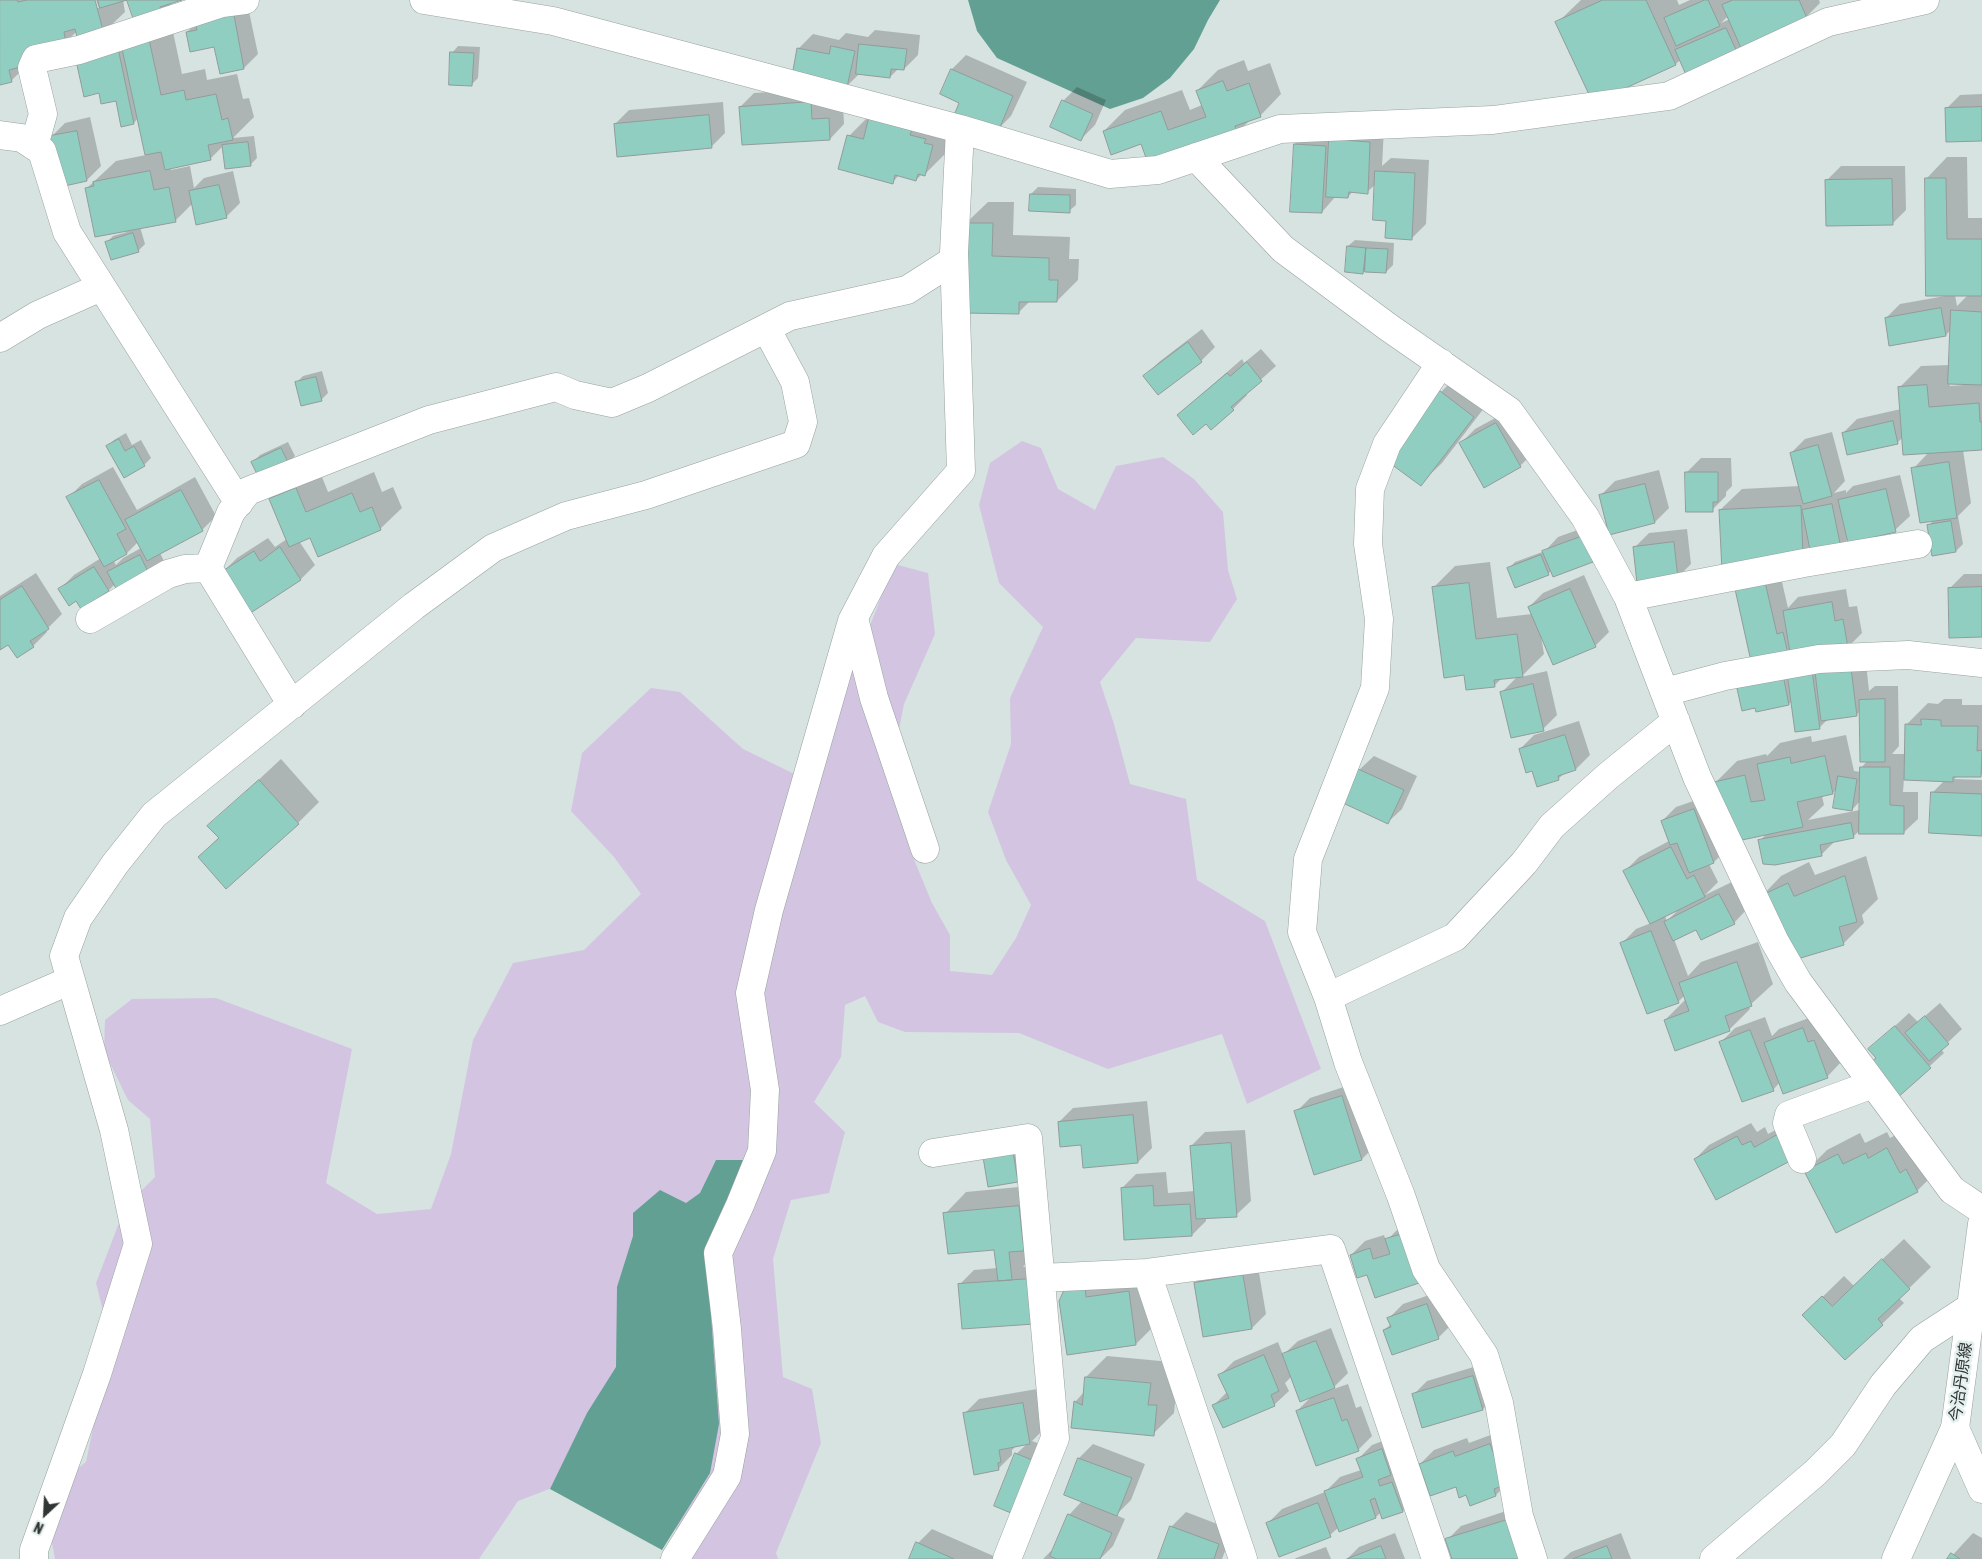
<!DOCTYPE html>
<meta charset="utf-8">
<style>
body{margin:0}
#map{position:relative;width:1982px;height:1559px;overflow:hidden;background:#d7e3e0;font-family:"Asap Condensed",sans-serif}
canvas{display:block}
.north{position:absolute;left:20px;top:1489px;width:50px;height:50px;-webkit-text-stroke:4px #e4f0ed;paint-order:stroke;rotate:205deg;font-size:14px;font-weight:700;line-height:20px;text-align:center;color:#313534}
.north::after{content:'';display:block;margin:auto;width:18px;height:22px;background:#313534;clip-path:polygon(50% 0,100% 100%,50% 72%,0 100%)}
</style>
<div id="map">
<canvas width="1982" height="1559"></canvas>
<div class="north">N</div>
</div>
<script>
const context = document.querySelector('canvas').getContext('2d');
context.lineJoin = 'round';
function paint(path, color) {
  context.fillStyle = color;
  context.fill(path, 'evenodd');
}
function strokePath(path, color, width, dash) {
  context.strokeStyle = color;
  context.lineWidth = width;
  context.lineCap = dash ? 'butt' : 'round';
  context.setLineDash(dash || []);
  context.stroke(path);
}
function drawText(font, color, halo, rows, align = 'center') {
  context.font = font + ' "Asap Condensed","Noto Sans JP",sans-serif';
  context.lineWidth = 5;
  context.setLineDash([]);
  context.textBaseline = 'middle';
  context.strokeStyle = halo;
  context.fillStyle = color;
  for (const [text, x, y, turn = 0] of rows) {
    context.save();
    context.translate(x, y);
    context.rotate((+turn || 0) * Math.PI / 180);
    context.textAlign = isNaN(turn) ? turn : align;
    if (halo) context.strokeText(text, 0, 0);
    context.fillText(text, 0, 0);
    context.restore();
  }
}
paint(new Path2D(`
 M1022,441l19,7 17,41 37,21 21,-44 47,-9 31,22 29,33 5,58 9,29 -27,43 -74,-4 -36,44 14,42 16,60 56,15 11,81 68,41 56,148 -74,35 -25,-70 -114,35 -89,-36 -114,-1 -27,-10 -13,-26 -20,9 -4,52 -27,45 31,30 -16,61 -38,7 -18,59 10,118 29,12 9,54 -45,110 2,6h-98l-7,-47 -43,-140 -60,109 -52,20 -39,58h-424l-7,-39 13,-38 25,-20 25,-119 -15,-60 29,-76 30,-30 -5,-58 -22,-19 -24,-49 1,-31 27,-21 84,-1 136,51 -26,134 51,31 54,-5 20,-55 22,-114 40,-77 71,-13 57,-56 -27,-37 -43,-46 11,-58 69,-65 29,4 63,57 76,37 24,-91 51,-131 34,9 7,61 -31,70 -13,67 22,86 19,46 18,32v36l42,4 24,-37 15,-33 -25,-45 -18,-48 23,-68 -1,-46 33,-71 -44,-44 -20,-78 11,-42z`), '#d3c4e2');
paint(new Path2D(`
 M968,0h252l-12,20 -14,29 -24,29 -27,20 -33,11 -113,-51 -20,-27z
 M716,1160h31l-41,87 13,177 -9,49 -48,77 -112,-61 37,-76 29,-46 1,-80 16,-51v-23l27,-23 26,13 14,-10z`), '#63a094');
paint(new Path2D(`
 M0,0h94l2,8h3l-3,-8h27l2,12 -22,21 -26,-2 -11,11 -33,17 -22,22 -11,3z
 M129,0h48l-3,1 -13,13z
 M1581,0h96l2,5 11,-5h129l1,3 -14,14 -69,36 -57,7 -4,4 -119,-41zM1728,16l2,3 -9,4z
 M247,2l11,52 -14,14 -29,-22 -28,-14 24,-23z
 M170,18l12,56 23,-5 2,11 30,-6 6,25 6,-1 5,19 -21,21 21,-2 3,22 -7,7 -27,-19 -13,13 -39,8v3l19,-4 4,22 10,-10 29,-7 7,32 -14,14 -33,-14 -18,18 -35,6 5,17 -7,7 -31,-9 6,-6 14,-4 -1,-2 -39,-42 29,-27 30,-6 -8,-37 -4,5 -17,-23 -17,-8 -24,-35z
 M875,30l45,5 -2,20 -14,14 -5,-1 -9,9 -31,-3 -12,12 -49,-37 15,-15 26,6 7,-7 22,4z
 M458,46l22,1 -2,31 -6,6 -20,-31z
 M966,55l61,27 -16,34 -14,14 -36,-28 -9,-33z
 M1244,60l4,11 22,-8 11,31 -21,22 -8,2 -15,15 -95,9 -38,-11 21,-21 57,-20 8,20 12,-5 -5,-14 21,-21z
 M1077,87l29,13 -11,25 -14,14 -18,-38z
 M824,89l19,15 1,20 -14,15 -90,-32 14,-14z
 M1982,94v45l-36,-30 14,-14z
 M723,102l2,31 -14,14 -96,-23 14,-14z
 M870,115l84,9 -8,29 -21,21h-3l-6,6 -17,-5 -7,8 -43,-47z
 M90,117l11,49 -14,14 -36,-43 14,-14z
 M1384,128l-2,38 9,-8 38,2 -3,64 -14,14 -25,-19 -11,-35 -9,8 -14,-1 -5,6 -12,-1 -14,16 -27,-68 14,-14z
 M1947,157h20l1,61h14v231l-19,1 8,53 -13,13 5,28 -7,7 -23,4 -5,-29 6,-6 -21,-51 16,-17 -26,-15 -6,6 -54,-10 14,-14 44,-10 -2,-21 22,-22 29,-1 1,-35 -5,5 -56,10 -4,-27 14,-14 45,-8 -19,-117zM1955,295h13l-11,11zM1949,382l15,1v2l-14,1z
 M1841,166h64l1,44 -14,14 -65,-44z
 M1038,187l38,2v16l-7,6 -38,-17z
 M988,202h26l-1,33 57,2 -1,22h10l-1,21 -21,21h-27l-12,12 -52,-90z
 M1355,240l39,3 -1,22 -7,7 -21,-2 -3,2 -14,-26z
 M1202,329l13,18 -14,14 -56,15 14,-14z
 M1261,349l15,17 -30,27 1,2 -14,14 -22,19 -5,-6 -28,-7 64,-56 2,4z
 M322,371l6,22 -7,7 -25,-17 7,-7z
 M1462,371l32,24 -52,68 -22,21 21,-92z
 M1510,410l24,42 -14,14 -59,-23 14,-14z
 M1832,432l13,49 -11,12 12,-3v3l7,-7 47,-11 10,41 -15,14 -47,9 -8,8 -30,-1 -7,8 -83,-44 22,-21 58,-3 -9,-33 14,-14z
 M126,433l6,12 9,-5 10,18 -7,7 -37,-18 7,-7z
 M288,442l7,14 -7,7 -35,-1 7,-7z
 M1701,458h30l1,28 -6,6v4l-14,14 -25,-38z
 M113,467l24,43 58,-33 21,39 -14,14 -42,23 5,10 -50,21 -6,6 -27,17 -5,-8 -17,-10 14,-14 27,-17 -33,-60 14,-14zM138,542l3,6 -18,10 -7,7 -3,-5 14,-7z
 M318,467l10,25 46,-20 8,20 11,-5 9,21 -22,21 -70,7 -11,5 16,24 -14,14 -52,33 -26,-40 14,-14 31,-20 7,9 12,-8 -17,-40 21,-21z
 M1659,470l10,38 -14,14 -54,-27 14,-14z
 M1597,523l9,24 -14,14 -41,10 -3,3 -39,-6 6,-6 30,-11 13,-14z
 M1687,529l4,35 -14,14 -42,-31 14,-14z
 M1490,562l7,56 35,-4 -3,-7 14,-14 41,-18 25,57 -14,14 -54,-10 3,18 -23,23 26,-6 10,44 -14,14 -41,-37 16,-16 -16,2 -8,8 -29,-12 -32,-86 22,-22z
 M1779,569l9,39 10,-11 48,-8 3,18 8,-1 5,27 -14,14 -60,10 -52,-67z
 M36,573l26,41 -16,16 1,2 -14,14 -24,-3 -9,6v-53z
 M1964,574h18v62l-32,-48z
 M1865,654l4,37 6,-5h23l1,60 -7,8h13l1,-29 22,-22 10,1 6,-5h18v6h20v70l-24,1 -4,3 28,1v54l-50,-41 13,-13 -41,-1 -1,13h15v27l-15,14 -43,-3 -7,7 -17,3 -15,15 -61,-14 7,-8 -51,-51 21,-21 29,-7 1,2 13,-13 31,-7 1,6 34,-7 8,36 7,1v-4l7,-8 -7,-49 -5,4 -27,3 -10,10 -27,-27 -3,3 -52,-20zM1837,789l15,21 8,-9v9l-52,10 16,-15 -2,-9 11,-3z
 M1579,721l11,34 -14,14 -11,4 -7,6 -25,-10 -13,-20 14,-14z
 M1374,756l43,20 -15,33 -15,14 -28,-53z
 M281,759l38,43 -21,21 -98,34 19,-20 -10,-11z
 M1708,796l20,52 -14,14 -5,2 9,18 -13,13 29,-14 14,27 -14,15 -38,5 -22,11 14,37 13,-14 57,-20 15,42 -24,22 1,3 -21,21 -64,-10 21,-21 -1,-4 -7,7 -56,-59 14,-14 15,-6 -26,-52 14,-14 30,-16 -7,-20 14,-14zM1679,909l-12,12 -2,-5z
 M1866,856l12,43 -16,16 2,8 -21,21 -83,-46 21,-22 28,-14 6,13z
 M1940,1003l22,26 -21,20 3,4 -48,44 -19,-40 -7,-8 39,-36 9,9z
 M1817,1015l24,47 -14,15 -47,5 -7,8 -52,-48 14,-14 30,-11 7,19 7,-7z
 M1356,1083l20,62 -14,14 -66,-47 14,-14z
 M1147,1101l5,47 -14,14 -56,-18 -23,-22 14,-14z
 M1793,1121l-1,38h-97l14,-14 42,-22 6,9 8,-5 3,7z
 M1909,1128l29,42 -21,21 -111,-20 21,-21 33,-17 5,10 22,-11 3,6z
 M1245,1130l6,71 -15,14 -30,2v4l-14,14 -70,-47 14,-14 30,-2 2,21 27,-2 -4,-45 14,-14z
 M1027,1139l5,28 -15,14 -32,-24z
 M1040,1185l-8,72 -9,10 21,-2 3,43 -87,-24 14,-14 24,-2 -2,-20 -51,-34 21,-22z
 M1401,1226l31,42 -64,6 -17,-19 14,-14 19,-6 2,6z
 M1904,1239l27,28 -32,31 5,5 -59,56 -41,-44 40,-39 10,10z
 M1257,1261l9,53 -14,14 -48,8 -9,-53 15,-14z
 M1150,1271l7,52 -21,21 -70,-55z
 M1441,1291l11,33 -14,14 -54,-8 7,-6 -2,-6 14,-14z
 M1331,1328l17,45 -17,17 17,-6 8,24 5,-2 11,30 -14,14 -61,-39 16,-16 -21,-19 -7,7 4,8 -15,14h-60l13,-13 -7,-17 14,-14 44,-19 5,13 15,-14z
 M1107,1356l64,6 -2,22h8l-3,29 -21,21 -81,-7 3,-25 9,-10 2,-15z
 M1487,1363l10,31 -14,15 -70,-14 14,-14z
 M1037,1389l7,40 -12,12 19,7 -21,51 -14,-45 11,-10 -12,3 -3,3v5l-14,14 -33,-56 14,-14z
 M1504,1430l6,51 -14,14 -29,-2 -47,-29 14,-14 33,-12 2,5z
 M1396,1436l9,24 -14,14 15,-6 11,28 -14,15 -20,7 -2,-6 -5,5 -36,13 -1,-3 -9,8 -63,-11 15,-15 43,-17 15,-15 21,-7 -3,-11 14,-14z
 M1093,1444l52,20 -14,36 -15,15 9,4 -12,27 -13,13h-57l8,-8 2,1 16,-37 13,-14 -3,-43z
 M1521,1506l16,50 -84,3 -6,-19 14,-14z
 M1186,1512l47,18 -11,29h-63l13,-33z
 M932,1529l66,29v1h-88l8,-16z
 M1395,1533l10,26h-58l12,-12z
 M1621,1533l10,26h-68l8,-7z
 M1973,1533l9,5v21h-33z
 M1326,1547l5,12h-36l1,-1z`), '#0003');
const building = new Path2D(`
 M0,0h17l1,2 9,-2h68l9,34 -26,7 -3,-12 -11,3 2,11 -38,22 -19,5 3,12 -12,3z
 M98,0h29l-27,8z
 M127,0h55l-22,7 2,8 -27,8z
 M1603,0h43l30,65 -83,38 -38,-81z
 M1705,0h3l12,26 -44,20 -12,-28z
 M1733,0h66l8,18 -66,30 -19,-43z
 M234,15l10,54 -24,5 -6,-27 -24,5 -4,-20 11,-2 -2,-8z
 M1726,28l12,26 -51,23 -12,-27z
 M149,39l12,56 23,-5 2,10 30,-6 6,26 6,-2 5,22 -25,5 3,15 -46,10 -4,-18 -16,3 -24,-111z
 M859,44l48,5 -3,21 -13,-1 -1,9 -34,-4z
 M831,46l24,5 -8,36 -55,-11 5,-28 32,6z
 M118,48l16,76 -13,3 -5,-26 -15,3 -2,-11 -15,4 -9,-41z
 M450,52l24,1 -2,33 -23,-1z
 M951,69l62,27 -15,36 -43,-19 4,-10 -19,-9z
 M1223,81l4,10 22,-8 12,34 -26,9 3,8 -89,32 -8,-22 -30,11 -8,-24 58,-20 7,19 38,-13 -10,-26z
 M1062,100l31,14 -12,27 -31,-14z
 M811,102l1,17 17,-1 1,22 -88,5 -3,-38z
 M1982,107v34l-36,1 -1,-34z
 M709,115l3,33 -95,9 -3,-33z
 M869,118l43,12 -2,5 16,4 -2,4 9,2 -8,31 -7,-2 -2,7 -21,-6 -2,9 -55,-15 9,-34 16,4z
 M77,131l10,50 -27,6 -10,-51z
 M1329,139l41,3 -2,52 -19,-2 -1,6 -22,-1z
 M248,142l3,24 -26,3 -3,-24z
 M1294,144l32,2 -4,67 -32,-1z
 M150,171l4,19 15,-3 7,35 -81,15 -10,-49 9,-2 -1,-4z
 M1375,171l40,2 -3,67 -27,-2 1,-17 -13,-1z
 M1925,178h21l1,61h35v57h-56z
 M1892,179l1,46 -67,1 -1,-46z
 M219,185l8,33 -31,7 -7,-34z
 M1030,194l40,1v18l-41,-2z
 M965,223h28l-1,33 57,2v22h9l-1,22h-38v12l-56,-1z
 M133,233l6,19 -28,8 -6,-18z
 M1347,246l19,2 -3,26 -18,-2z
 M1366,248l22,1 -2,24 -21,-1z
 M1941,308l5,28 -57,10 -4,-28z
 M1951,310l31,2v73l-34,-1z
 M1188,342l14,20 -44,33 -15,-19z
 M1247,362l15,19 -31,26 3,3 -23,20 -5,-6 -13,11 -16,-20 50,-42 3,3z
 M316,377l6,24 -21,5 -6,-24z
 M1927,385l2,22 50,-4 1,19h2v28l-79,5 -5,-68z
 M1440,391l34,26 -53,69 -34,-25z
 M1893,421l5,23 -51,11 -5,-22z
 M1496,423l25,44 -37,21 -25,-45z
 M119,439l6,12 9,-5 11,20 -21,12 -18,-32z
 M1818,445l14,51 -29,8 -13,-51z
 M281,448l8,16 -30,14 -8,-16z
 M1949,462l8,56 -37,5 -9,-55z
 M1685,472h33v30h-5v10h-27z
 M99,480l27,49 -9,5 10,20 -23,13 -38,-70z
 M1645,484l10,39 -46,12 -10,-40z
 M296,488l10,24 46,-19 8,19 12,-5 9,23 -63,27 -8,-19 -21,9 -20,-48z
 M1886,489l10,43 -48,11 -10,-43z
 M181,490l22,41 -56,30 -22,-41z
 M1832,504l9,44 -30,7 -9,-45z
 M1801,506l2,49 -81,16 -3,-61z
 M1951,521l5,31 -24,4 -5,-31z
 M1583,536l10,26 -40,15 -11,-26z
 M1674,542l4,37 -41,4 -4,-36z
 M280,547l21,33 -52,34 -28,-42 33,-21 6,10z
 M140,555l11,23 -32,16 -12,-22z
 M1541,555l8,20 -34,13 -8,-20z
 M94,567l15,24 -28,18 -5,-8 -7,5 -11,-17z
 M1765,582l12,52 6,-2 6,26 -37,8 -17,-77z
 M1469,583l7,56 41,-5 6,43 -29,3 1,7 -29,3 -2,-15 -20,3 -12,-91z
 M22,586l27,43 -19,12 4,6 -17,11 -9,-13 -8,5v-50z
 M1982,587v50l-33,1 -1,-50z
 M1570,589l26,58 -43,18 -25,-58z
 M1832,602l3,19 8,-2 5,29 -57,10 -8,-47z
 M1851,668l6,48 -36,5 -6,-49z
 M1812,670l8,59 -25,3 -8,-59z
 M1783,675l6,30 -33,7 -1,-4 -13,3 -6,-27z
 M1533,684l11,47 -33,7 -11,-46z
 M1885,699v63h-25l-1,-62z
 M1921,719l20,1v6h37l-1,25 5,-1 -1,27h-28v5l-49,-2 1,-56 16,1z
 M1565,735l11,35 -18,6 1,4 -22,7 -5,-16 -6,2 -7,-24z
 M1825,756l8,38 -36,8 6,25 -75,16 -14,-61 31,-7 6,27 14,-2 -8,-36 33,-7 1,6z
 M1860,767h30v38l14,1v28h-45z
 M1358,769l46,21 -16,34 -45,-21z
 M1838,776l19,3 -5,32 -19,-3z
 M259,780l40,44 -73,65 -28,-32 21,-19 -12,-12z
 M1931,792l51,2v42l-53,-3z
 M1694,809l20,54 -25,10 -12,-30 -7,2 -9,-24z
 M1851,823l3,15 -34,7 2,11 -47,9 -12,-1 -5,-24z
 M1671,847l16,32 7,-4 11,22 -55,27 -27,-53z
 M1845,876l12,46 -18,5 5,18 -50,15 -36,-63 30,-14 6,13z
 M1719,894l16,30 -34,16 -5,-10 -23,11 -9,-19z
 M1651,931l28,72 -32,11 -27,-71z
 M1737,962l15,44 -27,10 5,15 -55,20 -11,-31 25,-9 -10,-28z
 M1925,1016l24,28 -20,17 -24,-28z
 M1895,1026l36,42 -35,31 -30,-33 10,-8 -8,-9z
 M1803,1028l5,14 6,-2 14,38 -45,16 -19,-51z
 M1750,1030l24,61 -32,11 -23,-60z
 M1342,1096l20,64 -48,15 -20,-64z
 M1133,1115l5,48 -55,5 -2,-23 -21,2 -2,-25z
 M1779,1134l13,26 -76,40 -22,-41 43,-23 5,9 9,-4 3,6z
 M1231,1143l6,74 -41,2 -6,-73z
 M1887,1148l13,25 6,-4 12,23 -82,41 -32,-62 34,-17 5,10 23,-11 2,5z
 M1013,1152l5,30 -30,5 -5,-30z
 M1153,1186l1,20 36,-2 2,32 -68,4 -3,-52z
 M1019,1206l5,45 -15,1 3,28 -14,1 -4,-31 -46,4 -5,-41z
 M1403,1234l16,49 -44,15 -8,-23 -10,3 -7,-23 20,-7 3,11 17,-5 -5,-15z
 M1882,1259l28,30 -32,30 5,6 -38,35 -43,-45 20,-19 10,10z
 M1243,1275l9,54 -49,8 -9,-54z
 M1030,1279l4,45 -72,5 -4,-45z
 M1085,1286l1,11 43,-6 7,54 -69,10 -8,-54 6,-13z
 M1427,1304l12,35 -47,16 -9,-25 8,-3 -4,-9z
 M1316,1341l19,47 -35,14 -18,-48z
 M1264,1355l15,36 -8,4 4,11 -52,22 -11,-23 17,-7 -11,-23z
 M1473,1376l10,34 -61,18 -10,-34z
 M1085,1377l66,6 -3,22h9l-3,31 -83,-8 3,-27 8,4z
 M1334,1398l8,23 5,-2 12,32 -43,15 -20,-55z
 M1023,1403l7,41 -31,6 2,12 -3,1 1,7 -25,5 -11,-62z
 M1490,1444l15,41 -11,4 2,7 -26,10 -4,-11 -7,3 -3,-11 -26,9 -11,-32 34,-13 2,5z
 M1382,1449l9,26 -13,5 2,6 12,-4 11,30 -21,7 -7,-21 -5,2 6,18 -37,14 -15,-41 39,-14 -7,-18z
 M1015,1453l22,9 -21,53 -22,-9z
 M1078,1458l54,20 -15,38 -53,-21z
 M1318,1503l13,34 -52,20 -13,-34z
 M1068,1514l44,19 -12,26h-44l-6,-3z
 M1507,1520l13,39h-68l-7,-20z
 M1170,1526l49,18 -5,15h-56z
 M916,1542l38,17h-45z
 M1381,1546l5,13h-39z
 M1607,1546l5,13h-39z
 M1951,1553l9,6h-13z`);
paint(building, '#90cec1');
strokePath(building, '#919c9a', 1);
const minor = new Path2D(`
 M424,0l129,21 407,108 150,45 48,-4 122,-41 213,-9 176,-24 159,-74 97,-22
 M0,135l22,3 20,13 25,81 172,271
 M34,146l9,-32 -11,-46 4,-9 43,-9 143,-47 23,-3
 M1196,157l87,92 105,78 121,84 76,106 43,80 69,180 78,165 23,40 154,208 30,20
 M0,338l38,-23 63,-28
 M1441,363l-54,81 -17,45 -2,55 11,75 -4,69 -67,171 -6,73 26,65 127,-60 69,-74 28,-37 56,-50 68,-55
 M1628,597l176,-34 114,-19
 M854,618l20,80 51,151
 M90,619l78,-45 17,-5 23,-1
 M1665,692l60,-16 94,-17 89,-4 74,8
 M292,705l-84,-137 23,-56 17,-21 181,-71 127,-33 19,8 37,8 36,-15 142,-72 117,-26 47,-30
 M1328,997l20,65 53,134 25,73 58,86 15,48 20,113 14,43
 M0,1011l71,-31
 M933,1153l95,-15 27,300 -48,121
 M1802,1159l-15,-36 2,-8 84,-31
 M1147,1273l96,286
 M1041,1278l106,-5 184,-24 105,310
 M1955,1428l27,61
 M34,1559v-9l63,-176 41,-130 -24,-114 -50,-174 14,-38 37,-54 39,-49 260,-209 79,-58 73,-32 80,-21 150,-51 7,-22 -8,-40 -29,-54
 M675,1559l52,-83 8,-42 -8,-105 -9,-76 22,-48 22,-54 3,-61 -15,-97 19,-83 83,-289 34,-65 75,-85 -7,-218 6,-124
 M1714,1559l101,-86 28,-28 40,-60 39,-46 49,-32`);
const major = new Path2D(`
 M1896,1559l59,-131 27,-204`);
strokePath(minor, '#97a29f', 29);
strokePath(major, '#97a29f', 29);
strokePath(minor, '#fff', 28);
strokePath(major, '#fff', 28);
drawText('16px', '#313534', '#e4f0ed', [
 ["今治丹原線",1961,1382,-82]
]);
</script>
